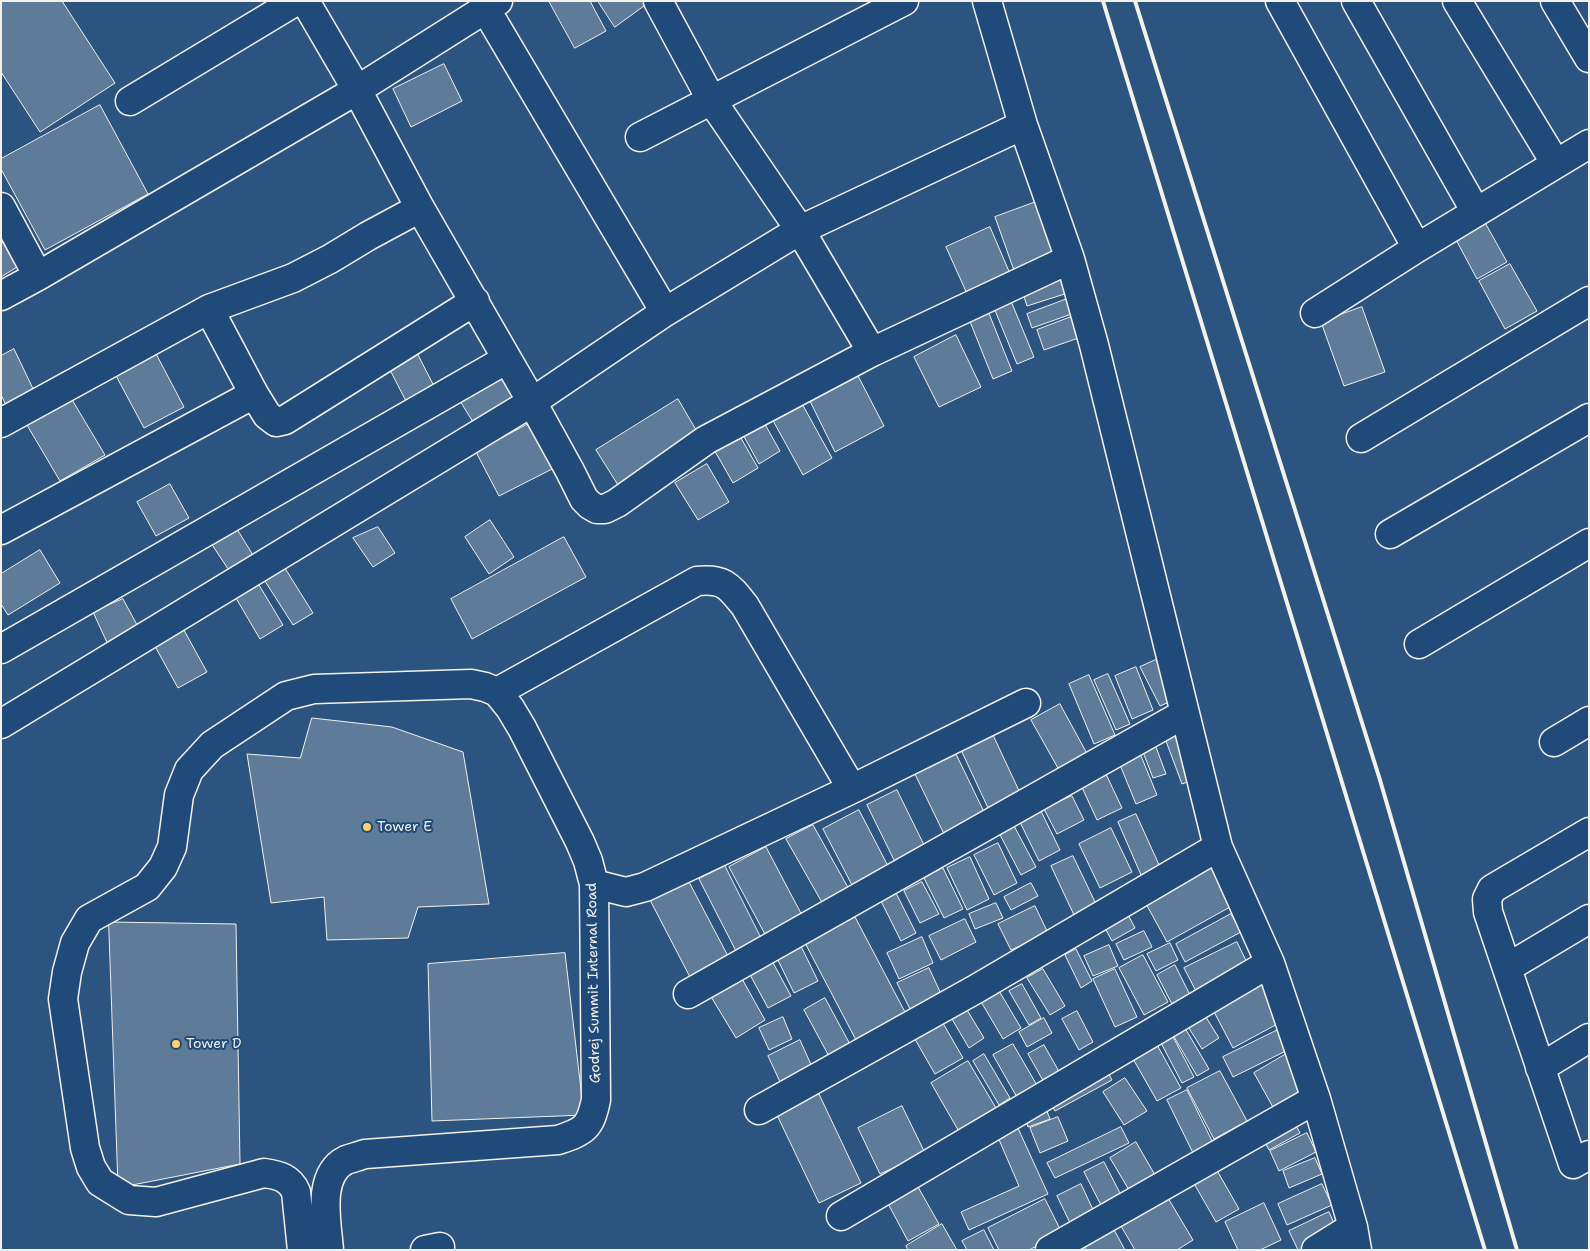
<!DOCTYPE html>
<style>
body{margin:0}
#map{position:relative;width:1590px;height:1251px;overflow:hidden;background:#2c5481;font-family:"Shantell Sans",sans-serif}
canvas{display:block}
.frame{position:absolute;inset:0;border:2px solid #f4f1e8;pointer-events:none}
</style>
<div id="map">
<canvas width="1590" height="1251"></canvas>
<div class="frame"></div>
</div>
<script>
const context = document.querySelector('canvas').getContext('2d');
context.lineJoin = 'round';
function paint(path, color) {
  context.fillStyle = color;
  context.fill(path, 'evenodd');
}
function strokePath(path, color, width, dash) {
  context.strokeStyle = color;
  context.lineWidth = width;
  context.lineCap = dash ? 'butt' : 'round';
  context.setLineDash(dash || []);
  context.stroke(path);
}
function drawText(font, color, halo, rows, align = 'center') {
  context.font = font + ' "Shantell Sans",sans-serif';
  context.lineWidth = 4;
  context.setLineDash([]);
  context.textBaseline = 'middle';
  context.strokeStyle = halo;
  context.fillStyle = color;
  for (const [text, x, y, turn = 0] of rows) {
    context.save();
    context.translate(x, y);
    context.rotate((+turn || 0) * Math.PI / 180);
    context.textAlign = isNaN(turn) ? turn : align;
    if (halo) context.strokeText(text, 0, 0);
    context.fillText(text, 0, 0);
    context.restore();
  }
}
const building = new Path2D(`
 M1,1h61l53,82 -75,49 -39,-60z
 M549,1h41l16,30 -31,17z
 M598,1h48l2,2 -33,24z
 M444,64l18,37 -51,26 -18,-38z
 M100,105l48,89 -103,56 -44,-81v-10z
 M1036,202l21,59 -41,15 -21,-59z
 M1483,219l24,43 -30,17 -23,-43z
 M990,227l21,49 -43,20 -22,-49z
 M1,239l16,28 -16,10z
 M1510,264l27,47 -32,18 -26,-48z
 M1067,268l7,23 -47,15 -7,-22z
 M1075,296l5,15 -48,17 -5,-14z
 M1011,301l23,56 -17,7 -23,-56z
 M1362,307l23,65 -41,14 -23,-64z
 M988,311l24,60 -19,8 -24,-60z
 M1079,314l8,21 -43,15 -7,-20z
 M956,335l25,52 -42,20 -25,-50z
 M14,349l22,46 -28,14 -7,-14v-39z
 M415,349l24,47 -28,15 -24,-47z
 M154,350l30,57 -40,21 -30,-56z
 M856,372l28,54 -49,26 -27,-55z
 M505,377l18,20 -45,33 -18,-29z
 M68,393l37,62 -45,26 -36,-61z
 M678,399l21,36 -81,50 -22,-35z
 M800,400l32,58 -29,17 -32,-58z
 M762,419l18,32 -21,13 -18,-33z
 M536,420l24,45 -61,31 -23,-44z
 M737,431l21,37 -25,15 -21,-37z
 M707,464l22,38 -31,18 -23,-37z
 M170,484l19,34 -33,18 -19,-34z
 M490,520l24,37 -25,17 -24,-37z
 M232,521l24,39 -24,15 -25,-38z
 M378,527l17,26 -22,14 -20,-29z
 M564,537l22,40 -114,62 -21,-40z
 M40,550l20,33 -52,32 -7,-11v-30z
 M283,565l30,48 -20,12 -30,-47z
 M256,580l27,45 -23,14 -27,-46z
 M123,599l19,35 -32,15 -17,-37z
 M180,623l27,49 -29,16 -27,-49z
 M1158,659l20,39 -18,8 -20,-39z
 M1136,667l17,43 -21,9 -17,-43z
 M1108,674l22,50 -14,6 -22,-50z
 M1089,675l26,60 -21,9 -25,-60z
 M1060,704l31,57 -28,16 -32,-57z
 M312,718l80,9 71,25 26,152 -71,3 -10,31 -81,2 -3,-43 -53,6 -24,-149 53,4z
 M1176,727l20,52 -14,5 -19,-51z
 M993,735l28,60 -32,15 -28,-60z
 M1156,747l10,27 -13,4 -10,-26z
 M1139,751l18,44 -21,9 -18,-44z
 M955,752l31,64 -41,20 -31,-64z
 M1105,772l17,36 -25,12 -17,-37z
 M897,790l28,57 -30,15 -28,-57z
 M1072,796l12,24 -27,14 -13,-25z
 M1037,803l23,47 -21,11 -23,-47z
 M859,810l30,58 -36,19 -30,-58z
 M1136,814l24,53 -19,8 -23,-53z
 M1013,824l23,43 -15,8 -23,-44z
 M813,825l37,66 -26,15 -38,-67z
 M1111,828l21,44 -32,16 -21,-44z
 M998,843l19,40 -23,12 -20,-40z
 M766,847l38,72 -37,19 -38,-71z
 M1073,856l23,48 -22,11 -23,-49z
 M970,857l19,42 -22,11 -20,-42z
 M1217,862l22,40 -72,40 -22,-40z
 M725,866l37,74 -25,13 -38,-74z
 M943,868l20,41 -19,9 -20,-40z
 M688,880l41,78 -38,21 -41,-79z
 M922,882l17,32 -19,9 -16,-32z
 M891,883l25,50 -15,8 -25,-50z
 M1031,883l7,13 -27,14 -7,-13z
 M996,903l7,15 -28,11 -6,-15z
 M1035,906l13,27 -37,17 -13,-26z
 M1124,907l11,21 -23,13 -12,-22z
 M1231,914l10,18 -56,30 -9,-18z
 M854,915l52,99 -50,26 -52,-99z
 M965,919l11,23 -35,18 -12,-24z
 M109,922l127,2 4,240 -113,22 -9,-8z
 M1144,931l8,16 -28,13 -8,-16z
 M922,937l11,26 -34,16 -12,-26z
 M798,940l20,41 -24,12 -20,-41z
 M1237,942l14,29 -52,26 -15,-29z
 M1170,943l8,17 -22,11 -9,-17z
 M1109,945l9,21 -25,10 -9,-20z
 M1076,949l16,32 -11,7 -16,-33z
 M565,953l19,162 -152,6 -4,-157z
 M1143,955l25,47 -24,13 -25,-47z
 M771,959l20,37 -23,12 -20,-37z
 M1175,965l18,36 -18,9 -18,-35z
 M929,968l13,28 -31,15 -14,-28z
 M1043,969l22,37 -15,9 -23,-37z
 M1115,969l22,48 -22,10 -22,-48z
 M741,977l24,43 -29,18 -26,-43z
 M1261,983l20,39 -48,26 -21,-40z
 M1022,984l19,34 -12,7 -20,-34z
 M998,989l23,39 -18,11 -23,-39z
 M825,998l27,50 -21,12 -27,-50z
 M964,1005l20,33 -15,10 -20,-34z
 M1077,1011l16,31 -14,8 -17,-31z
 M1204,1014l15,24 -17,11 -15,-24z
 M783,1017l9,22 -23,11 -10,-22z
 M940,1018l23,40 -28,16 -23,-40z
 M1044,1018l8,15 -25,14 -8,-15z
 M1286,1026l10,20 -63,31 -10,-20z
 M1185,1028l24,41 -12,7 -24,-41z
 M1172,1035l22,42 -12,6 -22,-42z
 M800,1040l13,29 -32,15 -13,-28z
 M1156,1043l25,45 -24,13 -25,-44z
 M1013,1044l25,43 -20,12 -25,-44z
 M1044,1045l17,30 -16,9 -17,-30z
 M1288,1053l21,37 -35,19 -20,-36z
 M984,1054l26,44 -11,7 -26,-44z
 M968,1061l31,52 -38,22 -30,-52z
 M1104,1065l8,15 -57,31 -8,-15z
 M1220,1071l27,50 -33,18 -27,-51z
 M1125,1078l22,33 -23,14 -21,-33z
 M1187,1090l27,55 -20,10 -27,-55z
 M819,1094l42,89 -42,20 -42,-88z
 M1043,1101l7,18 -22,8 -6,-18z
 M902,1106l23,47 -45,21 -22,-46z
 M1058,1117l10,24 -28,12 -10,-25z
 M1292,1118l8,15 -31,17 -8,-16z
 M1017,1126l31,68 -79,36 -8,-18 58,-26 -22,-51z
 M1121,1127l8,16 -74,35 -8,-15z
 M1307,1133l9,19 -37,19 -9,-20z
 M1136,1142l19,33 -26,15 -19,-32z
 M1315,1158l7,16 -33,14 -6,-17z
 M1104,1162l18,35 -20,10 -18,-35z
 M1215,1167l24,42 -23,13 -24,-42z
 M914,1180l25,44 -31,17 -23,-43z
 M1081,1184l14,30 -24,11 -14,-29z
 M1322,1184l10,21 -45,20 -9,-21z
 M1168,1198l25,42 -16,10h-42l-14,-24z
 M1045,1199l17,34 -33,17h-30l-11,-22z
 M1264,1203l17,37 -21,10h-22l-13,-28z
 M1329,1212l9,20 -36,18h-4l-9,-19z
 M942,1224l15,26h-49l-2,-4z
 M1112,1226l13,24h-39l-4,-7z
 M984,1230l10,20h-27l-5,-9z`);
paint(building, '#5e7b9a');
strokePath(building, '#f4f1e8', 1);
const minor = new Path2D(`
 M305,1l52,89 63,118 112,194 38,69 14,28 6,6 7,4h8l12,-6 89,-63 166,-88 198,-93
 M658,1l54,100 88,129 72,122
 M987,1l36,124 47,134 24,86 124,502 52,116 46,136 37,128 4,23
 M1280,1l137,247
 M1356,1l120,211
 M1457,1l99,163
 M1555,1l34,57
 M485,8l180,304
 M130,101l166,-100
 M640,137l264,-136
 M1,207l37,69
 M1,296l37,-20 319,-186 141,-89
 M209,309l45,85 13,21 9,7 9,-2 190,-119
 M1315,313l102,-65 172,-104
 M1,423l208,-114 84,-31 37,-19 38,-23 52,-28
 M1361,438l228,-137
 M1,530l253,-136
 M1390,534l199,-116
 M1419,644l170,-101
 M1,649l506,-290
 M497,692l200,-111c27,-3 32,5 48,25l107,183
 M1,724l531,-322 133,-90 135,-82 223,-105
 M1554,742l35,-21
 M1589,832l-97,57 -5,10 1,13 85,252 16,-9
 M594,884l32,8 19,-5 207,-98 174,-86
 M1507,968l82,-49
 M688,994l496,-280
 M1540,1068l49,-30
 M759,1110l217,-121 242,-142
 M841,1216l429,-253
 M302,1250l-6,-58c-6,-14 -17,-17 -32,-19l-108,29 -27,-2 -29,-18 -9,-15 -6,-19 -22,-149 4,-27 8,-29 14,-24 58,-32 16,-20 9,-20 7,-52 10,-25 23,-25 74,-49 28,-7 157,-5 14,3 12,5 13,16 12,20 58,114 8,19 6,23 2,216c-6,28 -11,31 -38,40l-193,14c-6,2 -13,4 -19,6 -30,15 -19,63 -17,90
 M425,1250l15,-3
 M1050,1250l266,-151
 M1316,1250l37,-23`);
strokePath(minor, '#f4f1e8', 31);
strokePath(minor, '#1f4a7a', 28);
strokePath(new Path2D(`
 M1103,1l382,1249
 M1135,1l245,779 137,470`), '#f4f1e8', 4);
for (const [x, y, r, color] of [
 [367,827,5,"#ffd166"],
 [176,1044,5,"#ffd166"]
]) {
  const dot = new Path2D();
  dot.arc(x, y, r, 0, 2 * Math.PI);
  context.fillStyle = color;
  context.fill(dot);
  strokePath(dot, '#1f4a7a', 2);
}
drawText('14px', '#f4f1e8', '#1f4a7a', [
 ["Tower E",377,827],
 ["Tower D",186,1044]
], 'left');
drawText('14px', '#f4f1e8', '#1f4a7a', [
 ["Godrej Summit Internal Road",594,983,-91]
]);
</script>
